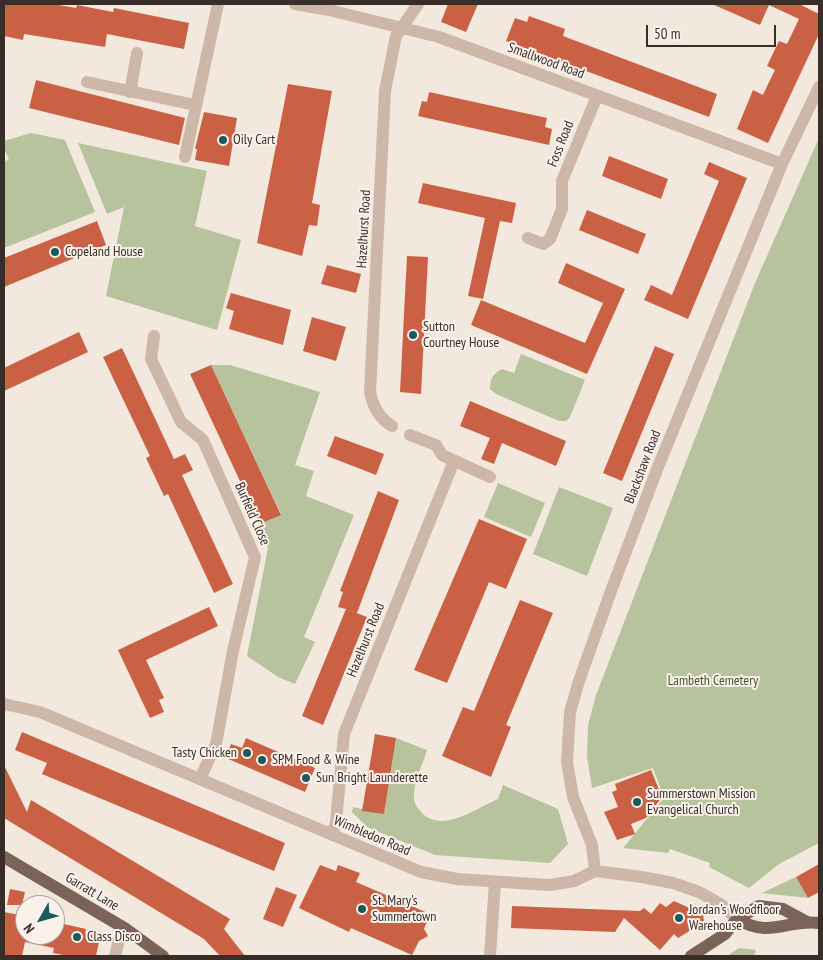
<!DOCTYPE html>
<style>
body{margin:0}
#map{position:relative;width:823px;height:960px;overflow:hidden;background:#f3e8dd;font-family:"PT Sans Narrow",sans-serif}
canvas{display:block}
.frame{position:absolute;inset:0;border:5px solid #382d29;pointer-events:none}
.north{position:absolute;left:15px;top:895px;width:50px;height:50px;box-sizing:border-box;background:#faf2ea;border:1px solid #aca39d;border-radius:50%;rotate:232deg;font-size:14px;font-weight:700;line-height:20px;text-align:center;color:#382d29}
.north::after{content:'';display:block;margin:auto;width:18px;height:22px;background:#1c595c;clip-path:polygon(50% 0,100% 100%,50% 72%,0 100%)}
.scale{position:absolute;left:646px;top:25px;width:130px;height:22px;box-sizing:border-box;border:2px solid #382d29;border-top:0;padding-left:6px;font-size:15px;line-height:18px;white-space:nowrap;color:#382d29;-webkit-text-stroke:4px #faf2ea;paint-order:stroke}
</style>
<div id="map">
<canvas width="823" height="960"></canvas>
<div class="frame"></div>
<div class="north">N</div>
<div class="scale">50 m</div>
</div>
<script>
const context = document.querySelector('canvas').getContext('2d');
context.lineJoin = 'round';
function paint(path, color) {
  context.fillStyle = color;
  context.fill(path, 'evenodd');
}
function strokePath(path, color, width, dash) {
  context.strokeStyle = color;
  context.lineWidth = width;
  context.lineCap = dash ? 'butt' : 'round';
  context.setLineDash(dash || []);
  context.stroke(path);
}
function drawText(font, color, halo, rows, align = 'center') {
  context.font = font + ' "PT Sans Narrow",sans-serif';
  context.lineWidth = 4;
  context.setLineDash([]);
  context.textBaseline = 'middle';
  context.strokeStyle = halo;
  context.fillStyle = color;
  for (const [text, x, y, turn = 0] of rows) {
    context.save();
    context.translate(x, y);
    context.rotate((+turn || 0) * Math.PI / 180);
    context.textAlign = isNaN(turn) ? turn : align;
    if (halo) context.strokeText(text, 0, 0);
    context.fillText(text, 0, 0);
    context.restore();
  }
}
paint(new Path2D(`
 M31,133l34,7 30,72 -91,36v-86l5,-3 -5,-10v-8z
 M819,138v705l-40,21 -30,24 -40,-21 1,-4 -40,-14 -2,4 -45,-5 41,-50 -11,-30 -61,20 -5,-32 1,-31 8,-30 159,-412z
 M78,143l129,28 -12,55 46,14 -24,90 -111,-34 18,-89 -17,7z
 M521,354l64,26 -15,37 -4,4h-7l-63,-27 -6,-5c0,-11 3,-15 12,-20l12,4z
 M211,365h19l90,27 -25,73 19,6 -8,25 48,19 -50,122 11,5 -20,42 -17,-7 -31,-21 21,-108 -10,-22 23,-12z
 M498,483l47,20 -14,34 -47,-20z
 M559,487l54,21 -26,68 -54,-22z
 M396,738l31,12c-4,14 -13,31 -13,45 -1,8 4,14 10,20 21,17 53,-7 74,-16l5,-14 55,24 10,35 -18,19 -115,-8 -68,-28 -15,-15 1,-5 31,7z
 M796,877l12,21 -46,-5z
 M739,948l17,2 -2,6h-27z`), '#b7c39c');
paint(new Path2D(`
 M4,4h49l23,4 1,-3 36,7 1,-4 75,15 -5,26 -77,-15 -2,13 -81,-13 -1,6 -19,-4z
 M448,4h30l-12,28 -25,-10z
 M712,4h87l20,10v20l-51,109 -31,-14 16,-39 10,5 6,-13 6,-12 -8,-4 12,-25 8,3 12,-25 -30,-14 -9,20z
 M529,16l36,13 -2,7 154,58 -8,23 -203,-76 9,-23 12,4z
 M36,80l149,38 -6,27 -150,-37z
 M288,84l44,7 -20,112 8,2 -3,21 -8,-1 -7,31 -45,-13z
 M429,92l118,26 -2,9 7,2 -3,16 -131,-29 4,-15 5,1z
 M204,112l33,6 -8,48 -34,-6 2,-11h-2z
 M609,156l59,23 -7,20 -59,-23z
 M709,162l38,16 -59,141 -44,-19 7,-15 21,10 47,-114 -15,-7z
 M423,183l93,20 -4,20 -12,-2 -17,78 -15,-3 17,-78 -67,-15z
 M587,210l59,24 -8,20 -59,-24z
 M97,221l9,24 -102,42v-29z
 M407,256l21,1 -7,137 -21,-2z
 M566,263l59,26 -38,85 -116,-49 10,-25 104,43 18,-40 -45,-20z
 M327,265l34,9 -5,19 -35,-9z
 M231,293l60,17 -8,35 -54,-16 5,-18 -8,-3z
 M312,317l34,10 -10,34 -33,-10z
 M79,332l9,20 -84,39v-23z
 M655,346l19,8 -52,127 -19,-8z
 M122,348l52,111 11,-5 8,16 -11,5 51,109 -19,9 -46,-99 -4,2 -18,-38 4,-2 -47,-99z
 M211,365l70,150 -21,9 -70,-150z
 M470,401l96,40 -10,25 -54,-23 -8,21 -13,-5 9,-21 -30,-12z
 M335,436l49,18 -8,21 -49,-19z
 M378,491l21,9 -42,113 -11,-4 21,8 -44,108 -21,-9 44,-107 -8,-2 5,-15 -3,-1z
 M479,519l48,20 -21,50 -17,-7 -42,101 -33,-13z
 M520,600l33,13 -47,112 5,2 -20,50 -49,-21 21,-49 11,4z
 M209,607l9,19 -72,34 18,38 -5,2 5,12 -14,6 -32,-68z
 M22,732l263,111 -11,28 -232,-97 5,-11 -32,-13z
 M375,734l21,4 -12,76 -22,-3z
 M246,738l69,30 -10,24 -79,-34 5,-14 11,4z
 M4,765l23,47 4,-12 199,119 -6,10 21,27h-25l-16,-17 -200,-121z
 M651,770l11,27 -16,21 -15,6 4,10 -18,6 -13,-28 14,-5 -6,-15 5,-2 -2,-6z
 M819,864v28l-11,6 -12,-21z
 M320,865l16,6 2,-6 22,8 -4,9 74,32 -6,15 4,7 -9,5 -7,14 -61,-27 -2,4 -50,-24z
 M276,887l21,8 -14,32 -20,-8z
 M10,889l15,3 -3,13h-15z
 M674,901l29,13 1,8 -26,16 -4,-4 -14,16 -36,-32 -9,14 -104,-4 1,-22 128,5 4,-3 7,6 9,-11 6,4z
 M4,912l21,4v19h30v-13l31,7 -1,4 15,4 -4,19h-27l-16,-3 1,-5 -29,-6 -3,14h-18z`), '#ca6144');
strokePath(new Path2D(`
 M295,4l34,6 110,27 343,127
 M87,82l108,23
 M130,92l7,-39
 M185,157l33,-153
 M528,238l15,6 7,-5 12,-30v-28l35,-85
 M154,336l-3,23 30,63 22,18 52,117 -22,94 -17,93 -16,35
 M392,426c-13,-8 -19,-19 -22,-34l15,-301 11,-55 22,-32
 M410,435l26,10 6,10 48,22
 M4,704l36,8 381,160 36,7 93,6 24,-4 21,-10 47,6 31,6 26,9 23,13 15,14
 M332,835l4,-13 8,-88 110,-273
 M595,871l-3,-26 -19,-48 -6,-35 3,-50 9,-31 32,-90 47,-124 124,-303 37,-77
 M115,956l4,-16 7,-11
 M490,956l5,-74`), '#ccb7a8', 12);
strokePath(new Path2D(`
 M4,857l122,72 37,27
 M737,919c34,20 49,0 82,4
 M691,956l34,-22 12,-15 22,-13 24,3 24,13`), '#7b6359', 12);
for (const [x, y, r, color] of [
 [223,140,5,"#1c595c"],
 [55,252,5,"#1c595c"],
 [413,335,5,"#1c595c"],
 [247,753,5,"#1c595c"],
 [262,760,5,"#1c595c"],
 [306,778,5,"#1c595c"],
 [637,802,5,"#1c595c"],
 [362,909,5,"#1c595c"],
 [679,918,5,"#1c595c"],
 [77,937,5,"#1c595c"]
]) {
  const dot = new Path2D();
  dot.arc(x, y, r, 0, 2 * Math.PI);
  context.fillStyle = color;
  context.fill(dot);
  strokePath(dot, '#faf2ea', 2);
}
drawText('14px', '#382d29', '#faf2ea', [
 ["Smallwood Road",546,61,20],
 ["Foss Road",561,144,-68],
 ["Hazelhurst Road",364,229,-87],
 ["Blackshaw Road",643,467,-69],
 ["Burfield Close",252,514,66],
 ["Hazelhurst Road",366,640,-68],
 ["Wimbledon Road",372,836,23],
 ["Garratt Lane",92,892,31]
]);
drawText('14px', '#382d29', '#faf2ea', [
 ["Oily Cart",233,140],
 ["Copeland House",65,252],
 ["Sutton",423,327],
 ["Courtney House",423,343],
 ["Tasty Chicken",237,753,"right"],
 ["SPM Food & Wine",272,760],
 ["Sun Bright Launderette",316,778],
 ["Summerstown Mission",647,794],
 ["Evangelical Church",647,810],
 ["St. Mary's",372,901],
 ["Summertown",372,917],
 ["Jordan's Woodfloor",689,910],
 ["Warehouse",689,926],
 ["Class Disco",87,937]
], 'left');
drawText('14px', '#49582b', '#faf2ea', [
 ["Lambeth Cemetery",713,681]
]);
</script>
